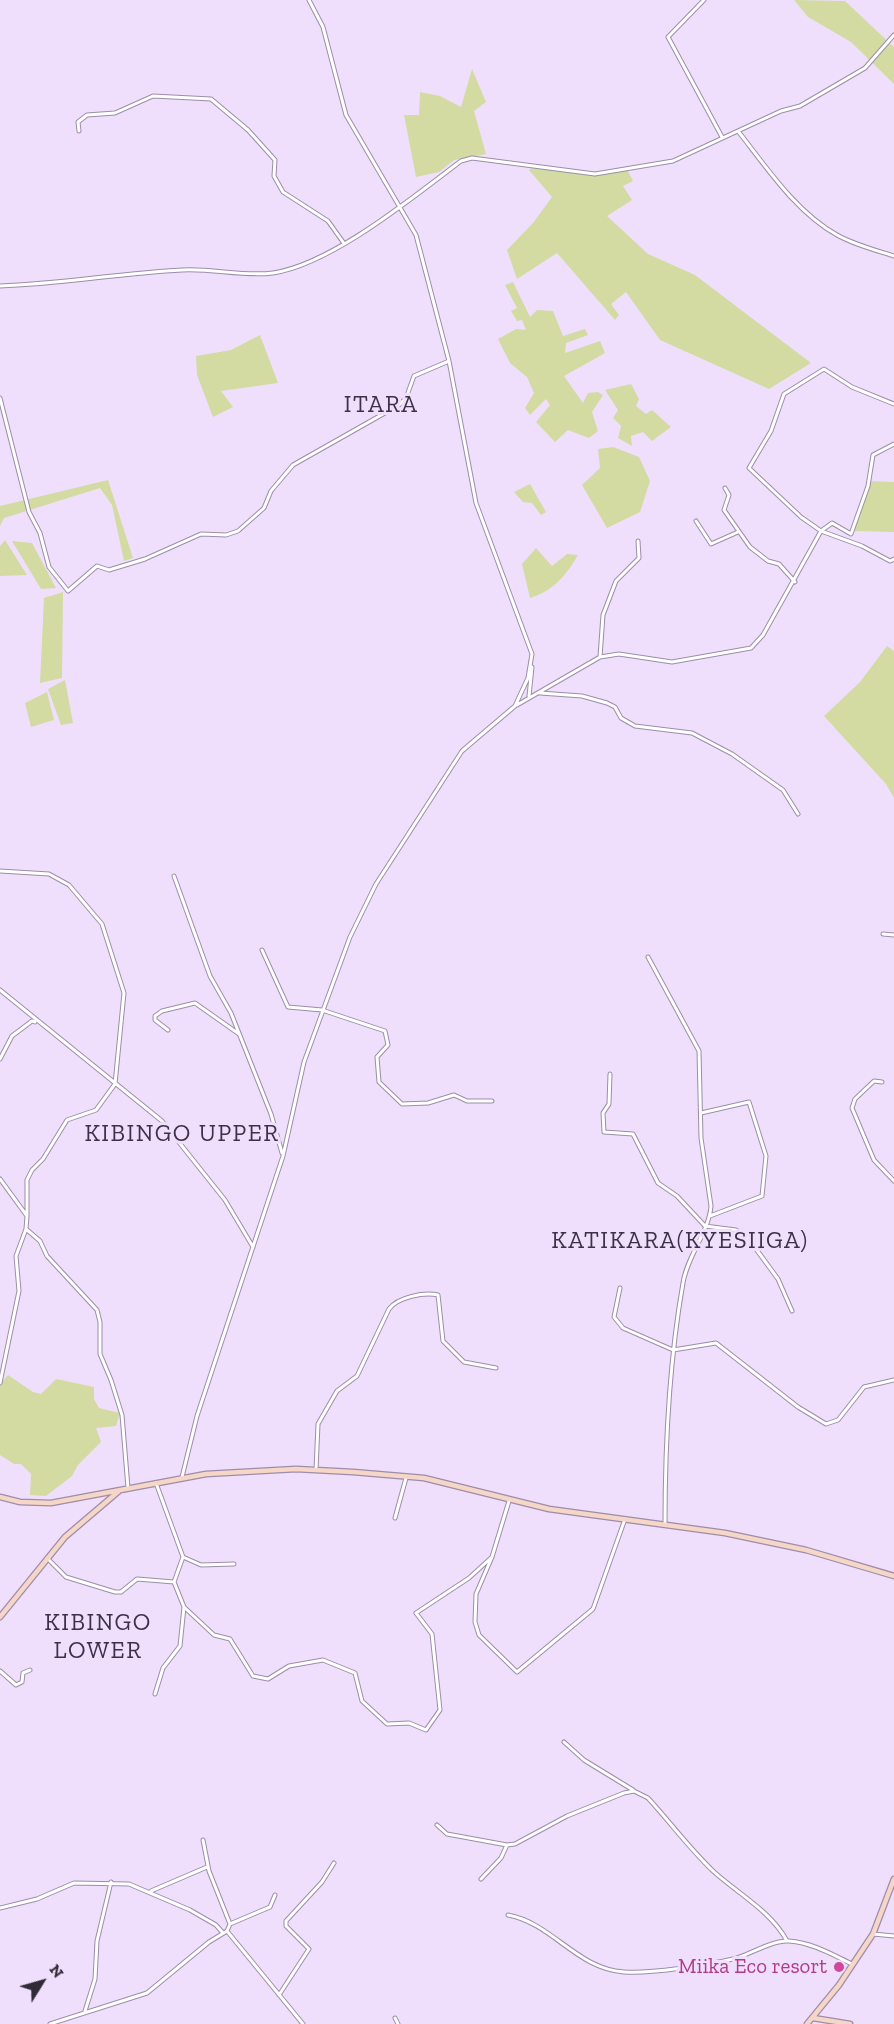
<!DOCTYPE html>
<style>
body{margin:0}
#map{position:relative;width:894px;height:2024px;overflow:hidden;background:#efdffd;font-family:"Zilla Slab",serif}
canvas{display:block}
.north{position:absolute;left:12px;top:1952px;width:60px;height:60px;-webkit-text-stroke:4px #efdffd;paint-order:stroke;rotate:53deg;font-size:16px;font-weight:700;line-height:24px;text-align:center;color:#312b37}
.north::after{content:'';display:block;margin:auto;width:21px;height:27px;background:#312b37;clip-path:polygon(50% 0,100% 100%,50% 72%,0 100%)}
</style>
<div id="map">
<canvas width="894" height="2024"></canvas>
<div class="north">N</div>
</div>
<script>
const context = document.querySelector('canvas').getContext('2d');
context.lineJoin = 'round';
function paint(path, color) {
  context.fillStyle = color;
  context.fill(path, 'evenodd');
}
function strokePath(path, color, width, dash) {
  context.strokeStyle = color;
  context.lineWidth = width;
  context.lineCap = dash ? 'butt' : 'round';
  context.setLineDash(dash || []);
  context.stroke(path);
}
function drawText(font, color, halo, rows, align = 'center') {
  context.font = font + ' "Zilla Slab",serif';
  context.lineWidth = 6;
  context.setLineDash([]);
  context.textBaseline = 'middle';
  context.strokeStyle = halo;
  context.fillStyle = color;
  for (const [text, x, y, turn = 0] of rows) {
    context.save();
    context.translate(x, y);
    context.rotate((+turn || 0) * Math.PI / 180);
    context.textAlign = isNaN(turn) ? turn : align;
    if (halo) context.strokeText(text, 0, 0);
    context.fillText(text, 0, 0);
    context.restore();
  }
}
paint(new Path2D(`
 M794,0l51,1 49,46v37l-43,-42 -43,-25z
 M472,69l14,33 -12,9 12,43 -32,6 -15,12 -23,5 -12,-62h15l1,-23 20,4 21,11z
 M535,165l58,9 34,-5 6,12 -10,5 9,14 -25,16 41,38 47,21 116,88 -42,26 -109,-49 -34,-48 -15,12 8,11 -4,5 -58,-67 -40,26 -10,-29 26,-27 19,-26 -23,-27z
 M513,282l17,35 7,-7 16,1 10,25 22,-7 3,6 -22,8 -1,10 35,-12 5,12 -41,23 19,27 5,-10 10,-1 5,3 -11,17 6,19 -9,7 -21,-8 -13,12 -19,-20 14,-17 -4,-6 -16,16 -5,-7 9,-15 -7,-16 -17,-14 -12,-24 18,-10 10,1 -4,-10 -5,1 -6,-10 6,-3 -12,-23z
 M260,335l18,48 -57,8 12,16 -20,10 -16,-42 -1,-19 35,-6z
 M631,384l8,15 -3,7 10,8 6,-4 19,17 -19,14 -9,-9 -12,4 1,10 -14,-8 3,-12 -8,-8 5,-8 -13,-20z
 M613,447l26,10 11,24 -10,31 -33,16 -25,-43 18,-17 -2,-19z
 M108,480l25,78 -9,3 -12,-56 -12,-17 -96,30 -4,8v-20z
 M867,481l27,1v50l-40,-1z
 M530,484l16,28 -5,3 -9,-12 -9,-1 -9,-10z
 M5,540l22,35 -27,1v-30z
 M12,541l20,2 24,45 -15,1z
 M536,548l16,18 15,-12 11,1c-12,21 -25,36 -48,43l-8,-34z
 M63,592l-1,86 -22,5 4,-85z
 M887,646l7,5v147l-8,-14 -62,-68 36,-34z
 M65,680l8,43 -12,2 -13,-36z
 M47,692l7,28 -23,7 -6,-24z
 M8,1375l25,17 8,2 15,-15 38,8v12l5,9 21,5 -4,13 -20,2 5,14 -23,23 -6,11 -26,20 -16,-1 1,-21 -10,-10h-7l-14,-9v-71z`), '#d3dba2');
const street = new Path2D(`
 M704,0l-36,37 54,100
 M79,131l-1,-9 9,-7 28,-2 38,-17 58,3 37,31 27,30 -1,16 9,16 45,29 15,21
 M738,131c29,37 58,81 99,104 18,10 38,15 57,21
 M0,286c61,-2 121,-13 182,-16 30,-2 61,7 91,3 59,-9 140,-76 188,-112l11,-3 123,16 78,-13 108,-50 19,-5 65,-38 29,-33
 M0,398l29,114 11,21 9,34 19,24 29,-25 12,4 36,-11 56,-25 25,1 12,-4 26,-23 7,-17 22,-26 106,-60 7,-7 8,-22 35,-15
 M894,444l-21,11 -5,31 -17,48 -19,-11 -11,8 41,15 28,15 4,-2
 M725,488l4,7 -5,15 26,37 18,14 11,3 16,18
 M696,521l15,23 27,-12
 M600,657l3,-42 13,-34 23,-23 -1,-17
 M540,693l42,3 25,7 8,4 6,11 14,8 57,7 40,21 51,36 15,24
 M529,696l3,-29
 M517,705l83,-48 19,-3 53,8 79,-14 12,-13 58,-104 -20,-14 -52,-49 22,-37 13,-37 40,-25 28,18 42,17
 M0,871l49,3 20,11 33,39 22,69 -9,91 -19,26 -29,10 -24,39 -11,11 -5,10v36
 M174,876l36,100 21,37 40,101 11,39
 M883,934l11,1
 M262,950l26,57 34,3 63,21 3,14 -11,12 2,25 23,22 26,-1 26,-8 13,6h25
 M648,957l51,94 2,87 10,68c-2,26 -24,50 -28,77 -14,79 -18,160 -18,241
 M0,990l162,131 63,79 28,47
 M168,1030l-13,-10v-4l7,-5 33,-8 44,31
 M0,1059l12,-23 20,-15 3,1
 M610,1074l-1,30 -6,9 1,19 29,2 25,49 19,13 28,30 31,4 12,8 30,41 14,32
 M882,1082l-8,-1 -19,18 -3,9 22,52 20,21
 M701,1113l48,-11 17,54 -4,40 -52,20
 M0,1179l27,37 -1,13 -10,27 3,35 -19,92
 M26,1229l14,12 7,15 50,54 3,12v32l11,26 11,35 6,73
 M620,1288l-6,29 9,11 50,22 43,-7 82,64 28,17 12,-4 26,-33 30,-7
 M316,1470l2,-46 19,-33 20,-15 32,-67c9,-12 35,-17 49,-14l5,46 21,21 32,6
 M182,1477l15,-61 86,-260 21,-94 46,-125 26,-53 86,-133 53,-45 13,-28 4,-24 -56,-151 -27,-142 -33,-126 -70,-120 -23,-88 -14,-27
 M156,1483l27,74 18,8 33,-1
 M509,1501l-17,56 -16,37 -1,28 4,13 38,37 76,-63 32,-90
 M395,1518l11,-40
 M183,1557l-9,25 10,25 30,28 16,4 23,37 15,3 21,-13 34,-6 32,13 7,28 25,23 22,-1 17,7 14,-20 -8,-76 -16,-21 53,-35 23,-21
 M47,1558l19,19 49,15h6l16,-13 37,3
 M0,1671l16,14 6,-3 1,-9 7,-3
 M155,1694l8,-26 17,-22 4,-39
 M564,1742l20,18 49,30
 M437,1825l10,9 60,11 8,-1 52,-28 57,-23 10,-2 14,7c22,24 41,50 65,73 24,22 58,40 74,70
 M203,1840l6,31 21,53
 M481,1879l20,-21 6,-13
 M151,1891l56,-24
 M0,1908l37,-9 37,-16 55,1 61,26 26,15 7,8
 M508,1915c44,8 69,54 116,57 26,2 83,-7 109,-13 17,-4 38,-19 56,-18 24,2 42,13 63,23
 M227,1931l3,-7 40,-17 5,-12
 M873,1934l21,2
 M279,1995l30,-46 -23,-23v-5l36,-39 12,-19
 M85,2011l10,-32 2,-38 14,-59
 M395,2018l3,6
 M50,2024l97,-31 62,-51 18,-11 76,93`);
const secondary = new Path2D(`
 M0,1497l20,5 31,1 155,-29 90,-5 57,3 71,6 125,31 176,24 81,17 88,26
 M0,1617l65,-80 54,-46
 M813,2018l37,6
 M807,2024l32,-39 34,-51 21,-55`);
strokePath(street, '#9c8da9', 5);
strokePath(secondary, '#9c8da9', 7);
strokePath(street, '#fff', 3);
strokePath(secondary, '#f6d6c7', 4.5);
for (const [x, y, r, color] of [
 [839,1967,6,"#d1479c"]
]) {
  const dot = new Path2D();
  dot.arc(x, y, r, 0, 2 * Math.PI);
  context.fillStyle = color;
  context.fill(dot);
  strokePath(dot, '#efdffd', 2);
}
drawText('21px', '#b23c85', '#efdffd', [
 ["Miika Eco resort",827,1967]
], 'right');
context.letterSpacing = '1.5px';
drawText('24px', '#3d3048', '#efdffd', [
 ["ITARA",381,405],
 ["KIBINGO UPPER",182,1134],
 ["KATIKARA(KYESIIGA)",680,1241],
 ["KIBINGO",98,1623],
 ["LOWER",98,1651]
]);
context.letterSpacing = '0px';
</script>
